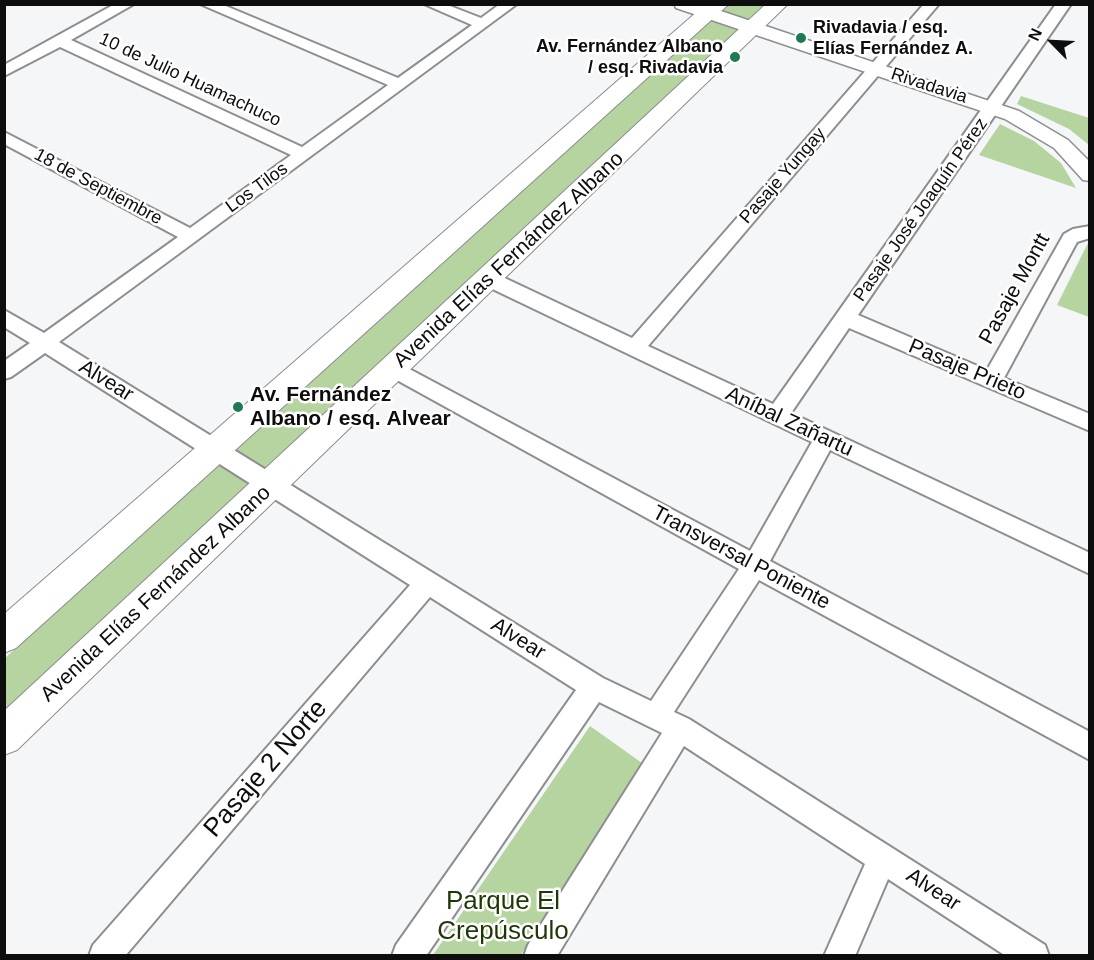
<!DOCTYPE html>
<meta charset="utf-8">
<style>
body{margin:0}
#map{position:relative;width:1094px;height:960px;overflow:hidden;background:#f4f6f8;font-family:Arial,sans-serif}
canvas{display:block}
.frame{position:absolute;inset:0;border:6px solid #0d0d0e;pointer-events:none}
.north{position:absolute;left:1022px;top:12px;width:60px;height:60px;-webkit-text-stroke:4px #fff;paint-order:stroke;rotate:294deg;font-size:16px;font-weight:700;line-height:24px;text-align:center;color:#0d0d0e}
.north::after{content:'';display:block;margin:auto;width:21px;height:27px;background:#0d0d0e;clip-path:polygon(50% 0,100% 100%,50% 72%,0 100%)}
</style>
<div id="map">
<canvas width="1094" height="960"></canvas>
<div class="frame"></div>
<div class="north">N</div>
</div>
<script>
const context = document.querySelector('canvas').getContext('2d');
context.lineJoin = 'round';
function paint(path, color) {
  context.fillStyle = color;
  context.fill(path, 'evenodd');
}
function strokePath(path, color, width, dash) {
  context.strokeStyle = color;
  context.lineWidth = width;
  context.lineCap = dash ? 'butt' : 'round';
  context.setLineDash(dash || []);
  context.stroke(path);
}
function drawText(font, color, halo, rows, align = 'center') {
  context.font = font + ' Arial,sans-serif';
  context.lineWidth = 5;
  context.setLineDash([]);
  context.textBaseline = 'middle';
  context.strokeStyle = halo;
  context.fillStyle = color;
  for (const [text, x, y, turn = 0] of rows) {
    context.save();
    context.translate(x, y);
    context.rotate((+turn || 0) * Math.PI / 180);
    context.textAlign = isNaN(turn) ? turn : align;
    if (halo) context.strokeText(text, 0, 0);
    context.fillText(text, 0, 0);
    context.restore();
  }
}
paint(new Path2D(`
 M727,5h37l-759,714 -1,-60 238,-218z
 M1021,96l68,22v27l-20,-16 -52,-25z
 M1000,124l34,17 27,22 15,25 -97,-33z
 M1089,241v76l-32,-12z
 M590,726l52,37 -121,192h-88z`), '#b5d4a0');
const minor = new Path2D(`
 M115,4h19l-63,36 231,107 86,-62 -188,-81h21l177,74 74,-53 -48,-21h21l36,14 19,-14h17l-458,338 544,336 48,23 88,-132 -353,-195 -3,-5 3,-5 7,-3 7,3 350,187 62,-109 -330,-158 -3,-5 3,-5 7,-2 7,2 136,64 292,-334h15l-291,342 125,58 283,-400h15l-213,311 129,55 77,-136 9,-5 17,-3v12l-13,4 -73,136 86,36v17l-241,-103 -58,85 299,140v21l-260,-124 -60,111 320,171v28l-331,-180 -85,132 15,7 356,226 4,11h-43l-118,-77 -33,77h-31l41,-92 -181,-118 -127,210h-33l4,-11 134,-212 -63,-31 -173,254h-34l4,-11 180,-255 -146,-93 -305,359h-36l4,-11 317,-360 -365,-232 -34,24 -7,2v-18l26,-18 -26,-16v-17l40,23 134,-96 -174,-93v-12l186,96 101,-73 -231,-108 -56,29v-11z`);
const tertiary = new Path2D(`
 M674,4h26l319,107 49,29 22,22v19l-7,-1 -29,-32 -49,-29 -329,-111z`);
const secondary = new Path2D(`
 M706,4h23l-713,644 -12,5v-39z
 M766,4h22l-771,746 -13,5v-44z`);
strokePath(minor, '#8d8e90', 4);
strokePath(tertiary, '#8d8e90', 3);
strokePath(secondary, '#8d8e90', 2);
paint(minor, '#fff');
paint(tertiary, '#fff');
paint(secondary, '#fff');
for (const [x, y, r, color] of [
 [801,38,6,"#1d7b52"],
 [735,57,6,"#1d7b52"],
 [238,407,6,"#1d7b52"]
]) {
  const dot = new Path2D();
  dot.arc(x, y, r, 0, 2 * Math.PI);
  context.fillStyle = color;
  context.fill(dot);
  strokePath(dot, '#fff', 2);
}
drawText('bold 18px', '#0d0d0e', '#fff', [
 ["Rivadavia / esq.",813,28],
 ["Elías Fernández A.",813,49],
 ["Av. Fernández Albano",723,47,"right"],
 ["/ esq. Rivadavia",723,68,"right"]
], 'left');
drawText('18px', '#0d0d0e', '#fff', [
 ["10 de Julio Huamachuco",190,80,25],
 ["Rivadavia",929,86,18],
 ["Pasaje Yungay",783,176,-49],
 ["18 de Septiembre",98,187,28],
 ["Los Tilos",257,188,-36],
 ["Pasaje José Joaquín Pérez",921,210,-55]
]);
drawText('21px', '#0d0d0e', '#fff', [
 ["Avenida Elías Fernández Albano",509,260,-43],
 ["Pasaje Montt",1015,289,-61],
 ["Pasaje Prieto",967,370,23],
 ["Alvear",106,381,32],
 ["Aníbal Zañartu",789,422,25],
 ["Transversal Poniente",741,558,28],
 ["Avenida Elías Fernández Albano",156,594,-43],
 ["Alvear",518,639,32],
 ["Alvear",933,890,33]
]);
drawText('bold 21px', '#0d0d0e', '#fff', [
 ["Av. Fernández",250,395],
 ["Albano / esq. Alvear",250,419]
], 'left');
drawText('26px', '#0d0d0e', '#fff', [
 ["Pasaje 2 Norte",266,769,-49]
]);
drawText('26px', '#1e3707', '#fff', [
 ["Parque El",503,902],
 ["Crepúsculo",503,932]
]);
</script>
